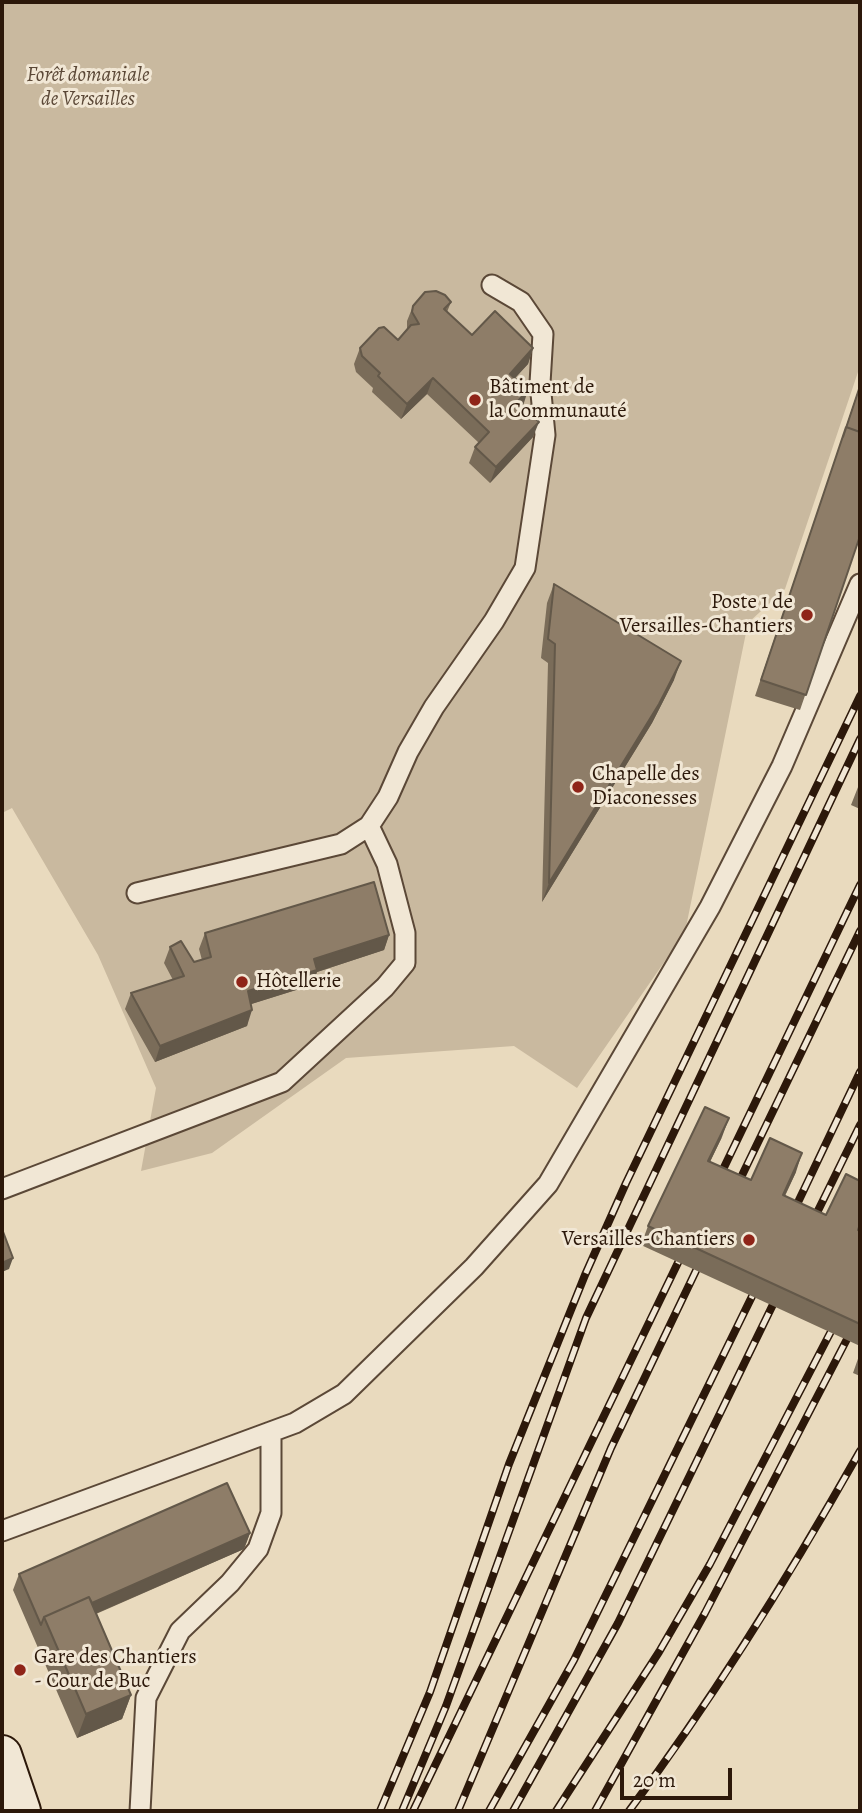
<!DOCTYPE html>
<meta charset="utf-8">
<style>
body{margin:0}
#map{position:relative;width:862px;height:1813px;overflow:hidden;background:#e9dabe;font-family:Alegreya,serif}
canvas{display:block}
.frame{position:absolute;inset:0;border:4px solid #2c180a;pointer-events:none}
.scale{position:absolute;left:620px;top:1768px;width:112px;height:32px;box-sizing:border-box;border:4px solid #2c180a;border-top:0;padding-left:9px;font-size:21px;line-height:24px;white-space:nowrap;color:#2c180a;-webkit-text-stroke:5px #f1e7d5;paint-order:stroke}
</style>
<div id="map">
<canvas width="862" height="1813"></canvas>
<div class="frame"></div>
<div class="scale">20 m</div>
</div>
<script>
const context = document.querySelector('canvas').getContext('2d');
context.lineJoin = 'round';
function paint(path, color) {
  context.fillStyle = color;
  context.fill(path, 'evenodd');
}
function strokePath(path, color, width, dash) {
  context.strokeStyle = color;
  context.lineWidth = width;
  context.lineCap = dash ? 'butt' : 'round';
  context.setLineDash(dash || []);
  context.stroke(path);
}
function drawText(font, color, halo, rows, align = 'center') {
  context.font = font + ' Alegreya,serif';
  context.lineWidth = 6;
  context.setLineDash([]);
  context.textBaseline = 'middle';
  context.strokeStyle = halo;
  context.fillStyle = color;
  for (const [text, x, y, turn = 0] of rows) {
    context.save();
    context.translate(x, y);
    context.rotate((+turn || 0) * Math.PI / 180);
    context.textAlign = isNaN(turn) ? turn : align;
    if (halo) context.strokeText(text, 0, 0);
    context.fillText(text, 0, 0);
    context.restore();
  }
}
paint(new Path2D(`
 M2,2h858v364l-75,223 -37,34 -63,309 -108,156 -63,-42 -168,12 -134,95 -71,18 15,-83 -58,-133 -86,-147 -10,5z`), '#c9b99f');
const service = new Path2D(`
 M137,893l204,-49 28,-18 19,-29 20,-45 26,-45 60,-86 31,-53 20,-133 -5,-52 3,-49 -22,-32 -29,-17
 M2,1189l280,-107 103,-95 20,-24v-30l-18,-69 -18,-38
 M2,1531l293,-108 49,-29 130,-127 74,-83 162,-277 72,-141 78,-182
 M140,1811l6,-113 34,-67 50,-48 28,-34 13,-36v-81`);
const secondary = new Path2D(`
 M2,1755l19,56`);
strokePath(service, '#5b4837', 23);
strokePath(secondary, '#2c180a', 42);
strokePath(service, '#f1e7d5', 19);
strokePath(secondary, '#f1e7d5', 38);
const rail = new Path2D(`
 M716,1184l144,-299
 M733,1194l127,-263
 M790,1219l70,-147
 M809,1229l51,-104
 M380,1811l50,-119 79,-228 76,-189 41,-92 234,-487
 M402,1811l44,-105 140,-388 274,-579
 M413,1811l274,-567
 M458,1811l153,-363 93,-194
 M489,1811l85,-151 187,-382
 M513,1811l105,-188 163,-335
 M556,1811l103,-159 51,-88 129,-248
 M595,1811l110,-198 155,-299
 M629,1811c86,-115 161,-236 231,-360`);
strokePath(rail, '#2c180a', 8);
strokePath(rail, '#f1e7d5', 5, [16]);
paint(new Path2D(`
 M451,302l-4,10 25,23 61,13 -5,16 -13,14 8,28 10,31 -43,46 -21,-20 6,-16 4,-4 -52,-49 -26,25 -29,-27 1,-4 -17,-16 -2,-8 6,-16 38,-8 9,-11v-8l6,-15z
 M860,385v151l-60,174 -45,-14z
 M554,584l120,96 -22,43 -110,179 6,-239 -7,-5 6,-55z
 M860,782v27l-9,-4z
 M205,933l184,2 -5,15 -67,22 -5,13 -61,19 -4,22 -92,36 -30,-53 6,-16 42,-13 -9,-17 6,-16 24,15 8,-2 -3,-11z
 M722,1137l-12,25 41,18 45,-8 -11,24 75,35v115l-219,-101 7,-19z
 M860,1353v23l-7,-3z
 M250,1533l-6,16 -148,65 35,81 -9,24 -45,19 -64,-148 6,-16z`), '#7a6c59');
paint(new Path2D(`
 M533,348l-5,16 -23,25 5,-15z
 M433,378l-6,16 -26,25 6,-15z
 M528,390l-5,16 -5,-5z
 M539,422l-6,15 -43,46 6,-16z
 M681,661l-7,19 -22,43 -110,179 7,-19z
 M389,935l-5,15 -67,22 -5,13 -70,22 6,-16 66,-32z
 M252,1010l-5,16 -92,36 5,-16z
 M729,1118l-7,19 -21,43 7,-19z
 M802,1153l-6,19 -20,42 7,-19z
 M13,1258l-4,11 -7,3v-9z
 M250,1533l-6,16 -193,84 -4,-11z
 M131,1695l-9,24 -45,19 9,-24z`), '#635849');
const building = new Path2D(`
 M436,291l9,4 6,7 -7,7 28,26 23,-24 38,37 -23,26 18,16 -10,11 21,21 -43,45 -21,-20 14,-15 -56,-54 -26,26 -29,-28 2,-3 -18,-17 -2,-8 19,-20 5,-1 14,13 13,-15 8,-1 -7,-12 1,-6 12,-14z
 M860,386v46l-14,-5 -3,10z
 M846,427l14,5v104l-54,159 -45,-15z
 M554,584l127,77 -22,43 -110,179 6,-239 -7,-5z
 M374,882l15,53 -75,24 3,11 -69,21 4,19 -92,36 -29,-53 53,-17 -14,-29 11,-6 13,21 17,-5 -6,-24z
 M705,1107l24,11 -21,43 43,19 19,-42 32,15 -19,42 43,20 20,-41 14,7v43l-2,6 2,1v93l-212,-98z
 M2,1229l11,29 -11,5z
 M227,1483l23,50 -158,70 -3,-6 -45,20 -3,8 -22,-51z
 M89,1597l42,98 -45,19 -42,-97z`);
paint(building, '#8e7d68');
strokePath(building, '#635849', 2);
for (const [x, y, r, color] of [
 [475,400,7,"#8f2418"],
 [807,615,7,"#8f2418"],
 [578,787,7,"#8f2418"],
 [242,982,7,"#8f2418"],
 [749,1240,7,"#8f2418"],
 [20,1670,7,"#8f2418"]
]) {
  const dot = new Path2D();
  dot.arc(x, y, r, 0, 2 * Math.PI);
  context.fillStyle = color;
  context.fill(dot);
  strokePath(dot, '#f1e7d5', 2.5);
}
drawText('italic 21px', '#5b4837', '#f1e7d5', [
 ["Forêt domaniale",88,76],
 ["de Versailles",88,100]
]);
drawText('21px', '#2c180a', '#f1e7d5', [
 ["Bâtiment de",489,388],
 ["la Communauté",489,412],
 ["Poste 1 de",793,603,"right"],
 ["Versailles-Chantiers",793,627,"right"],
 ["Chapelle des",592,775],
 ["Diaconesses",592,799],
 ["Hôtellerie",256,982],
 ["Versailles-Chantiers",735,1240,"right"],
 ["Gare des Chantiers",34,1658],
 ["- Cour de Buc",34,1682]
], 'left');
</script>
